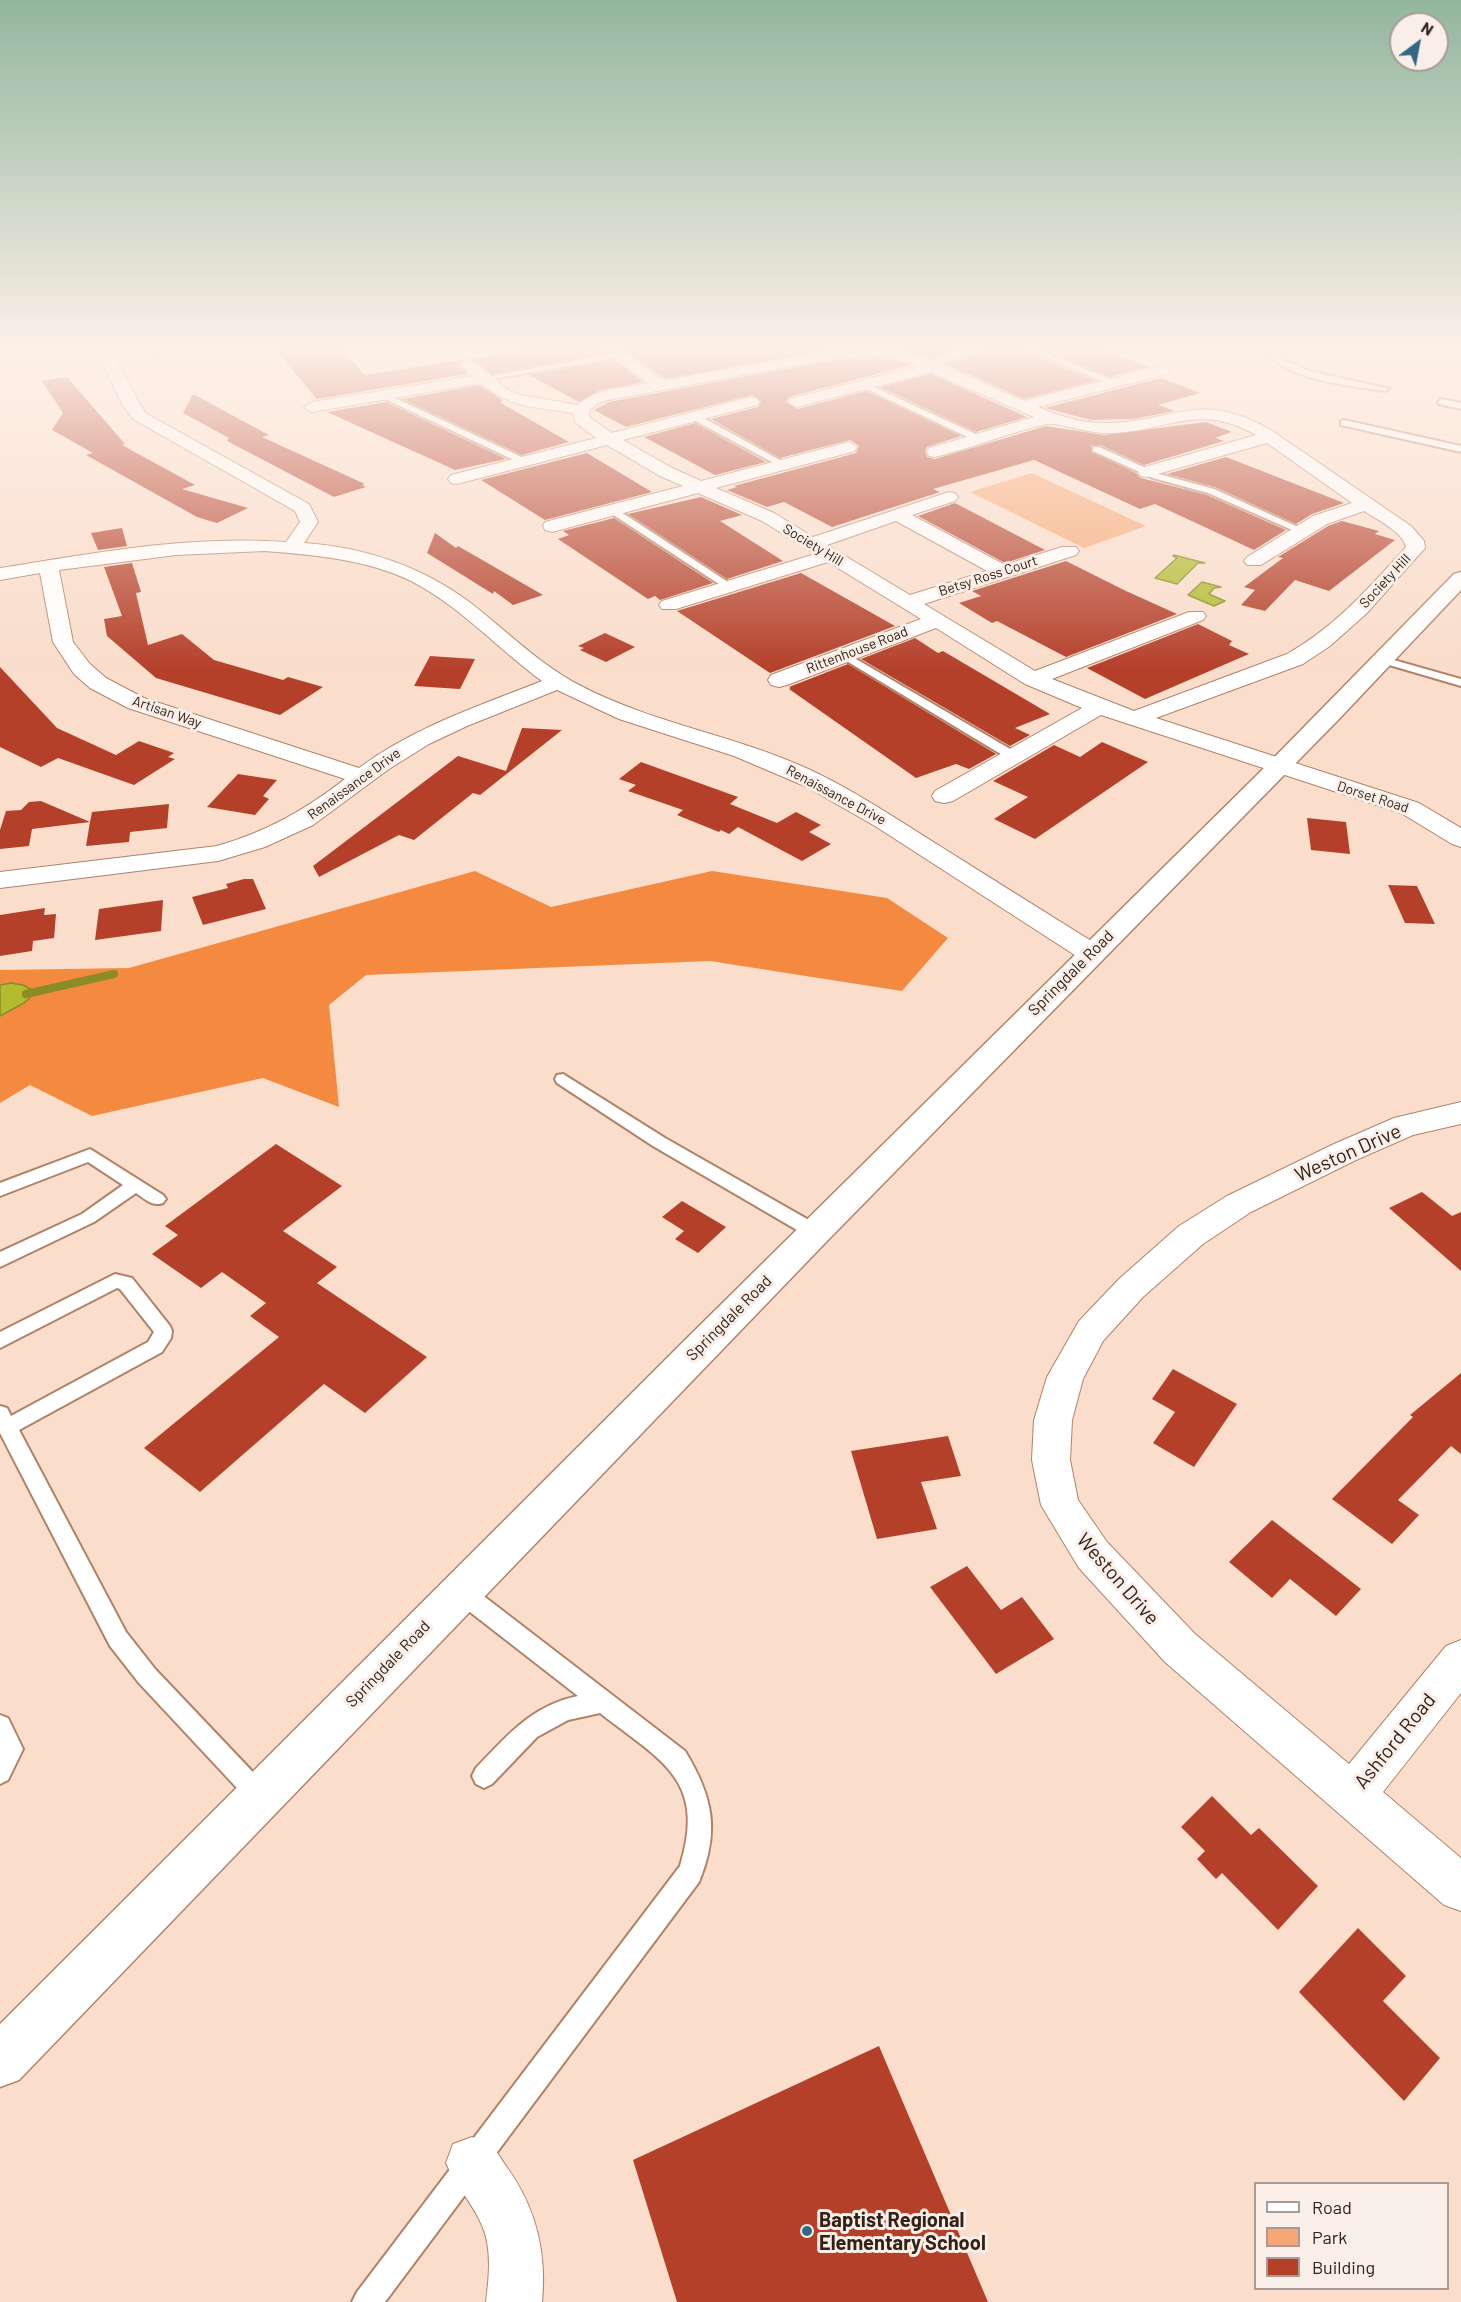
<!DOCTYPE html>
<style>
body{margin:0}
#map{position:relative;width:1461px;height:2302px;overflow:hidden;background:#faddcb;font-family:Barlow,sans-serif}
canvas{display:block}
.legend{position:absolute;left:1254px;top:2182px;width:195px;height:108px;box-sizing:border-box;background:#f9eee8;border:2px solid #aa9c94;margin:0;padding:8px 10px;list-style:none;font-size:18px;color:#332116}
.legend li{display:flex;align-items:center;gap:12px;height:30px}
.legend b{width:30px;border:2px solid #aa9c94}
.north{position:absolute;left:1389px;top:12px;width:60px;height:60px;box-sizing:border-box;background:#f9eee8;border:2px solid #aa9c94;border-radius:50%;rotate:32deg;font-size:16px;font-weight:700;line-height:24px;text-align:center;color:#332116}
.north::after{content:'';display:block;margin:auto;width:21px;height:27px;background:#326884;clip-path:polygon(50% 0,100% 100%,50% 72%,0 100%)}
</style>
<div id="map">
<canvas width="1461" height="2302"></canvas>
<ul class="legend">
<li><b style="height:8px;background:#fff"></b>Road</li>
<li><b style="height:16px;background:#f7a774"></b>Park</li>
<li><b style="height:16px;background:#b4402a"></b>Building</li>
</ul>
<div class="north">N</div>
</div>
<script>
const context = document.querySelector('canvas').getContext('2d');
context.lineJoin = 'round';
function paint(path, color) {
  context.fillStyle = color;
  context.fill(path, 'evenodd');
}
function strokePath(path, color, width, dash) {
  context.strokeStyle = color;
  context.lineWidth = width;
  context.lineCap = dash ? 'butt' : 'round';
  context.setLineDash(dash || []);
  context.stroke(path);
}
function drawText(font, color, halo, rows, align = 'center') {
  context.font = font + ' Barlow,sans-serif';
  context.lineWidth = 6;
  context.setLineDash([]);
  context.textBaseline = 'middle';
  context.strokeStyle = halo;
  context.fillStyle = color;
  for (const [text, x, y, turn = 0] of rows) {
    context.save();
    context.translate(x, y);
    context.rotate((+turn || 0) * Math.PI / 180);
    context.textAlign = isNaN(turn) ? turn : align;
    if (halo) context.strokeText(text, 0, 0);
    context.fillText(text, 0, 0);
    context.restore();
  }
}
paint(new Path2D(`
 M1032,473l114,53 -62,22 -114,-56z`), '#f7a774');
paint(new Path2D(`
 M475,871l76,36 161,-36 175,27 61,40 -46,53 -192,-30 -344,14 -37,30 10,102 -76,-29 -171,38 -62,-31 -30,18v-133l129,-2z`), '#f48a40');
const water = new Path2D(`
 M1174,555l31,8h-7l-21,21 -22,-6 22,-20 -4,-2z
 M1202,582l19,5 -7,1 -5,6 16,7 -11,5 -26,-11z
 M11,983l12,2 13,7 -12,11 -24,13v-31z`);
paint(water, '#b2ba2d');
strokePath(water, '#8c8c26', 1.5);
strokePath(new Path2D(`
 M26,994l88,-20`), '#8c8c26', 8);
paint(new Path2D(`
 M274,348h66l25,27 101,-16 -7,6 8,9 -150,25z
 M537,348h63l5,5 -113,21 -21,-15z
 M621,348h216l-172,31z
 M894,348h59l-21,10z
 M990,348h32l1,2 73,31 -72,18 -76,-34 3,-4 35,-8z
 M1039,348h60l50,19 -39,10z
 M878,357l24,4 9,4 -122,32 -3,5 11,7 69,-18 95,45 -34,11 -2,4 2,6 8,2 111,-33 58,9 102,-13 26,10 -17,6 9,3 -80,24 -44,-20h-9v6l45,22 5,5 66,17 79,35 -32,20 -99,-46 -15,5 -106,-49 -101,29 7,3 -108,35 -48,-25 -17,5 -40,-17 10,-3 -3,-1 122,-33 3,-7 -9,-6 -70,18 -69,-39 47,-12 3,-6 -9,-6 -126,32 -32,-17 15,-8 236,-44z
 M615,360l28,22 -42,8 -22,12 -50,-27z
 M931,374l96,43 -51,15 -96,-45z
 M67,377l58,67 -3,1 73,40 -13,4 66,19 -31,15 -20,-6 -111,-62 7,-2 -41,-23 11,-17 -21,-32z
 M1161,378l39,15 -42,12 17,6 -42,8 -42,1 -46,-12z
 M480,385l22,15 -1,3 68,39 -47,13 -120,-56z
 M193,394l76,41 -7,2 103,47 -3,1 4,2 -32,10 -107,-56 2,-3 -46,-25z
 M386,402l120,57 -51,11 -128,-58z
 M695,423l71,39 -51,13 -71,-38z
 M587,453l65,39 -107,28 -64,-40z
 M1226,457l118,46 -32,11 -16,10 -81,-37 -48,-13z
 M701,497l41,18 -22,6 63,40 -56,18 -99,-65z
 M955,503l90,47 -40,13 -87,-47z
 M614,518l99,65 -53,17 -5,-4 -7,3 -90,-60 11,-4 -6,-4z
 M1342,521l37,10 -4,3 20,6 -66,51 -34,-11 -30,31 -24,-6 14,-15 -11,-3 39,-29 -5,-1 50,-31z
 M122,528l5,18 -29,4 -7,-17z
 M435,533l21,15 2,-2 85,49 -30,10 -19,-14 -1,3 -66,-41z
 M1066,561l60,30 51,23 -111,43 -69,-36 -5,2 -33,-20 22,-7 -9,-5z
 M132,563l9,29 -5,1 12,52 34,-11 32,26 69,20 5,-3 35,10 -43,28 -124,-37 -49,-42 -3,-17 18,-3 -18,-49z
 M801,573l94,53 -125,47 -93,-62z
 M1198,624l34,17 -3,4 20,9 -104,45 -58,-31z
 M605,633l30,14 -29,15 -26,-12 4,-2 -6,-2z
 M915,638l23,15 5,-2 107,63 -35,14 15,7 -20,11 -149,-87z
 M430,656l45,3 -15,30 -46,-3z
 M848,664l148,90 -27,15 -13,-5 -40,14 -127,-89 2,-1 -2,-1z
 M0,667l57,61 59,27 23,-14 35,12 -6,4 7,2 -41,26 -76,-27 -17,9 -41,-20z
 M522,728l40,2 -82,65 -7,-2 -59,47 -15,-5 -80,42 -6,-11 145,-110 48,15z
 M1102,742l46,20 -113,77 -41,-20 34,-22 -35,-16 61,-36 26,12z
 M641,762l97,35 -8,7 47,19 19,-11 25,13 -12,7 22,12 -29,17 -64,-34 -9,7 -8,-4 -2,2 -42,-17 6,-5 -55,-19 8,-6 -17,-6z
 M238,774l39,6 -14,16 6,3 -14,16 -48,-8z
 M41,801l49,21 2,-10 77,-8 -2,24 -37,4 -1,10 -43,4 4,-24 -58,7 -3,17 -29,3v-19l6,-19 15,-1 8,-8z
 M1307,818l39,4 4,32 -39,-4z
 M244,879h9l13,30 -63,16 -11,-28 36,-9 -2,-4z
 M1388,885l29,1 18,38 -30,-1z
 M163,900l-2,31 -66,9 4,-31z
 M45,908l-1,7 12,-1 -2,24 -21,3 -1,10 -32,5v-41z
 M276,1144l66,42 -59,45 54,36 -20,16 110,74 -62,56 -41,-29 -124,108 -56,-44 135,-111 -29,-21 16,-13 -44,-31 -21,16 -49,-34 26,-19 -13,-9z
 M1422,1192l30,24 9,-4v59l-72,-63z
 M682,1201l44,26 -28,26 -23,-14 9,-8 -22,-14z
 M1173,1369l64,35 -43,63 -41,-24 22,-31 -23,-13z
 M1461,1373v81l-10,-8 -53,54 21,15 -27,29 -60,-45 81,-82 -3,-2z
 M948,1436l13,40 -40,6 16,47 -60,10 -26,-88z
 M1272,1520l89,69 -25,27 -46,-37 -18,19 -43,-36z
 M967,1566l34,44 21,-13 32,42 -58,35 -66,-87z
 M1212,1796l39,39 8,-7 59,58 -40,44 -56,-57 -6,6 -19,-20 8,-8 -24,-24z
 M1358,1928l48,48 -23,25 57,57 -36,43 -105,-109z
 M879,2046l109,256h-311l-44,-142z`), '#b4402a');
const lane = new Path2D(`
 M1024,348h10l85,35 -7,2z
 M1274,348h12l-8,7 5,5 27,11 79,18 -4,2c-32,-5 -94,-10 -115,-36z
 M618,353l4,2 -1,2 -136,23 -4,-2z
 M863,382l119,55 1,2 -7,2 -116,-55 -1,-2z
 M384,393l142,66 1,2 -7,2 -139,-66v-4z
 M1442,399l19,4v6l-22,-5 -1,-2z
 M692,415h6l91,50 -8,2 -89,-48z
 M1344,420l117,26v6l-120,-27v-4z
 M1093,447h6l60,27 55,15 93,42 -8,2 -91,-40 -55,-15 -60,-27z
 M612,507l3,1 119,78 -9,2 -116,-76 -2,-2z
 M844,652l173,101 2,3 -2,3h-8l-169,-102 -2,-2z
 M1383,657l78,22v7l-82,-24v-4z
 M563,1074l102,64 156,89 3,5 -3,5 -6,1 -6,-1 -156,-91 -96,-63 -2,-4 2,-4z
 M90,1149l73,46 3,4 -3,4c-11,4 -18,-4 -27,-10l-42,29 -94,45v-15l82,-38 41,-29 -35,-23 -88,34v-13z
 M115,1274l17,4 38,48 2,5 -1,7 -9,14 -143,78 107,202 29,37 112,118 4,8 -4,8 -8,4 -8,-4 -112,-120 -29,-37 -110,-213v-27l7,2 4,8 137,-74 6,-10 -34,-43 -3,-1 -117,60v-16z
 M460,1581l8,3 217,167c28,46 35,80 14,131l-314,420h-33l5,-10 323,-426c27,-87 -19,-105 -80,-153l-32,7 -31,17 -45,47 -8,4 -8,-4 -4,-8 4,-8c32,-33 55,-62 102,-72l-126,-98 -3,-7 3,-7z
 M0,1715l8,3 15,31 -15,31 -8,4z`);
const street = new Path2D(`
 M95,348h14l2,4 33,-4h38l-2,3 -5,1 -59,8 29,53 164,91 9,18 -14,21c61,4 120,24 168,61 36,28 68,61 109,82 71,37 152,49 225,82 48,22 92,52 137,80 52,33 105,66 158,99l4,6 -4,6 -10,2 -10,-2 -206,-133 -68,-39 -73,-31 -115,-37 -62,-29 -90,36 -38,18 -40,25 -76,56 -48,22 -47,14 -218,27v-16l217,-26c49,-14 88,-36 128,-67l-217,-71 -38,-20 -16,-14 -21,-32 -13,-69 -40,7v-12c95,-15 190,-33 286,-26l14,-20 -5,-11 -162,-92 -11,-15zM265,551c49,4 101,8 146,30 49,25 87,68 131,100 -63,25 -128,46 -183,87l-215,-70 -38,-20 -16,-14 -17,-22 -14,-72 117,-15z
 M602,348h16l46,33c36,-7 73,-14 109,-20 55,-10 105,-24 159,0 15,-15 36,-13 56,-13l-2,3 -36,8 -6,7 80,35 138,-35 5,2 3,3 -3,3 -129,33c23,10 46,17 72,16 68,-3 92,-33 161,7l140,96 13,15 1,7 -58,65 -37,33 -27,18 -147,54 263,85 42,25v19l-9,-3 -51,-31 -300,-98 -148,86 -9,2 -9,-2 -3,-5 3,-5 147,-83 -57,-24 -89,-56 -149,57 -8,2 -8,-2 -3,-5 3,-5 150,-56 -93,-57 -152,47h-14l-3,-4 3,-4 153,-47 -53,-33 -64,-28 -146,39 -7,-2 -2,-4 2,-4 138,-36 -23,-10 -53,-31 -150,39 -6,-1 -3,-4 3,-4 145,-37 -21,-16 -2,-9c-37,-6 -63,-5 -92,-30l-169,29 -8,-5 8,-5 160,-26 -11,-11 8,-5 5,2 34,28 12,5 58,10c18,-17 46,-17 70,-22zM878,355l25,4 15,7 -128,33 -2,3 8,5 135,-35 103,45 -105,31 -2,4 2,4 6,1c37,-9 73,-24 111,-33 8,-2 44,9 58,9 60,1 92,-33 152,2l-115,33 -3,4 3,4 6,1 120,-34 85,60 -39,13 -66,41 -3,4 3,4h14l66,-41 37,-13c12,8 39,21 42,36 -36,40 -71,80 -119,107l-153,57 -82,-32 151,-59 3,-4 -3,-4h-14l-154,59 -111,-67 152,-49 3,-4 -3,-4h-14l-57,18 -93,-50 43,-14 3,-4 -3,-4 -6,-1 -136,45 -39,-24 -58,-25 139,-37 2,-4 -8,-5 -148,39 -29,-13 -49,-28 134,-35 2,-3 -2,-3 -6,-2 -139,36 -23,-16v-6l9,-8 10,-3 237,-44zM896,521l91,50 -77,24 -83,-50z
 M1461,1102v22l-48,11 -57,25 -105,52 -48,32 -60,53 -40,44 -20,38 -11,41 -2,40 8,40 29,42 88,92 154,130 97,-118 15,-6v53l-78,99 78,66v53l-17,-6 -279,-243 -86,-94 -38,-63 -9,-45 2,-40 13,-43 32,-56 40,-42 60,-53 48,-30 107,-52 60,-26z
 M472,2137c5,2 12,4 17,7 7,4 12,16 17,22 30,41 41,86 36,136h-56c3,-24 6,-51 -3,-74 -8,-22 -27,-41 -37,-65l7,-19z`);
const secondary = new Path2D(`
 M1461,572v18l-122,129 -512,522 -808,839 -19,7v-63l685,-684 571,-564 198,-202z`);
strokePath(lane, '#b08368', 4);
strokePath(street, '#b08368', 2);
strokePath(secondary, '#b08368', 3);
paint(lane, '#fff');
paint(street, '#fff');
paint(secondary, '#fff');
const sky = context.createLinearGradient(0, 0, 0, 670);
sky.addColorStop(0, '#92b69d');
sky.addColorStop(0.52, '#fdf0e8');
sky.addColorStop(1, '#fdf0e800');
context.fillStyle = sky;
context.fillRect(0, 0, 1461, 670);
for (const [x, y, r, color] of [
 [807,2231,6,"#326884"]
]) {
  const dot = new Path2D();
  dot.arc(x, y, r, 0, 2 * Math.PI);
  context.fillStyle = color;
  context.fill(dot);
  strokePath(dot, '#f9eee8', 2);
}
drawText('14px', '#332116', '#f9eee8', [
 ["Society Hill",813,545,31],
 ["Betsy Ross Court",988,576,-18],
 ["Society Hill",1385,581,-47],
 ["Rittenhouse Road",857,650,-21],
 ["Artisan Way",167,712,19],
 ["Renaissance Drive",354,784,-36],
 ["Renaissance Drive",836,795,28],
 ["Dorset Road",1373,797,18]
]);
drawText('16px', '#332116', '#f9eee8', [
 ["Springdale Road",1071,973,-45],
 ["Springdale Road",729,1318,-45],
 ["Springdale Road",388,1664,-46]
]);
drawText('20px', '#332116', '#f9eee8', [
 ["Weston Drive",1348,1153,-24],
 ["Weston Drive",1118,1579,49],
 ["Ashford Road",1395,1741,-51]
]);
drawText('bold 20px', '#332116', '#f9eee8', [
 ["Baptist Regional",819,2220],
 ["Elementary School",819,2243]
], 'left');
</script>
